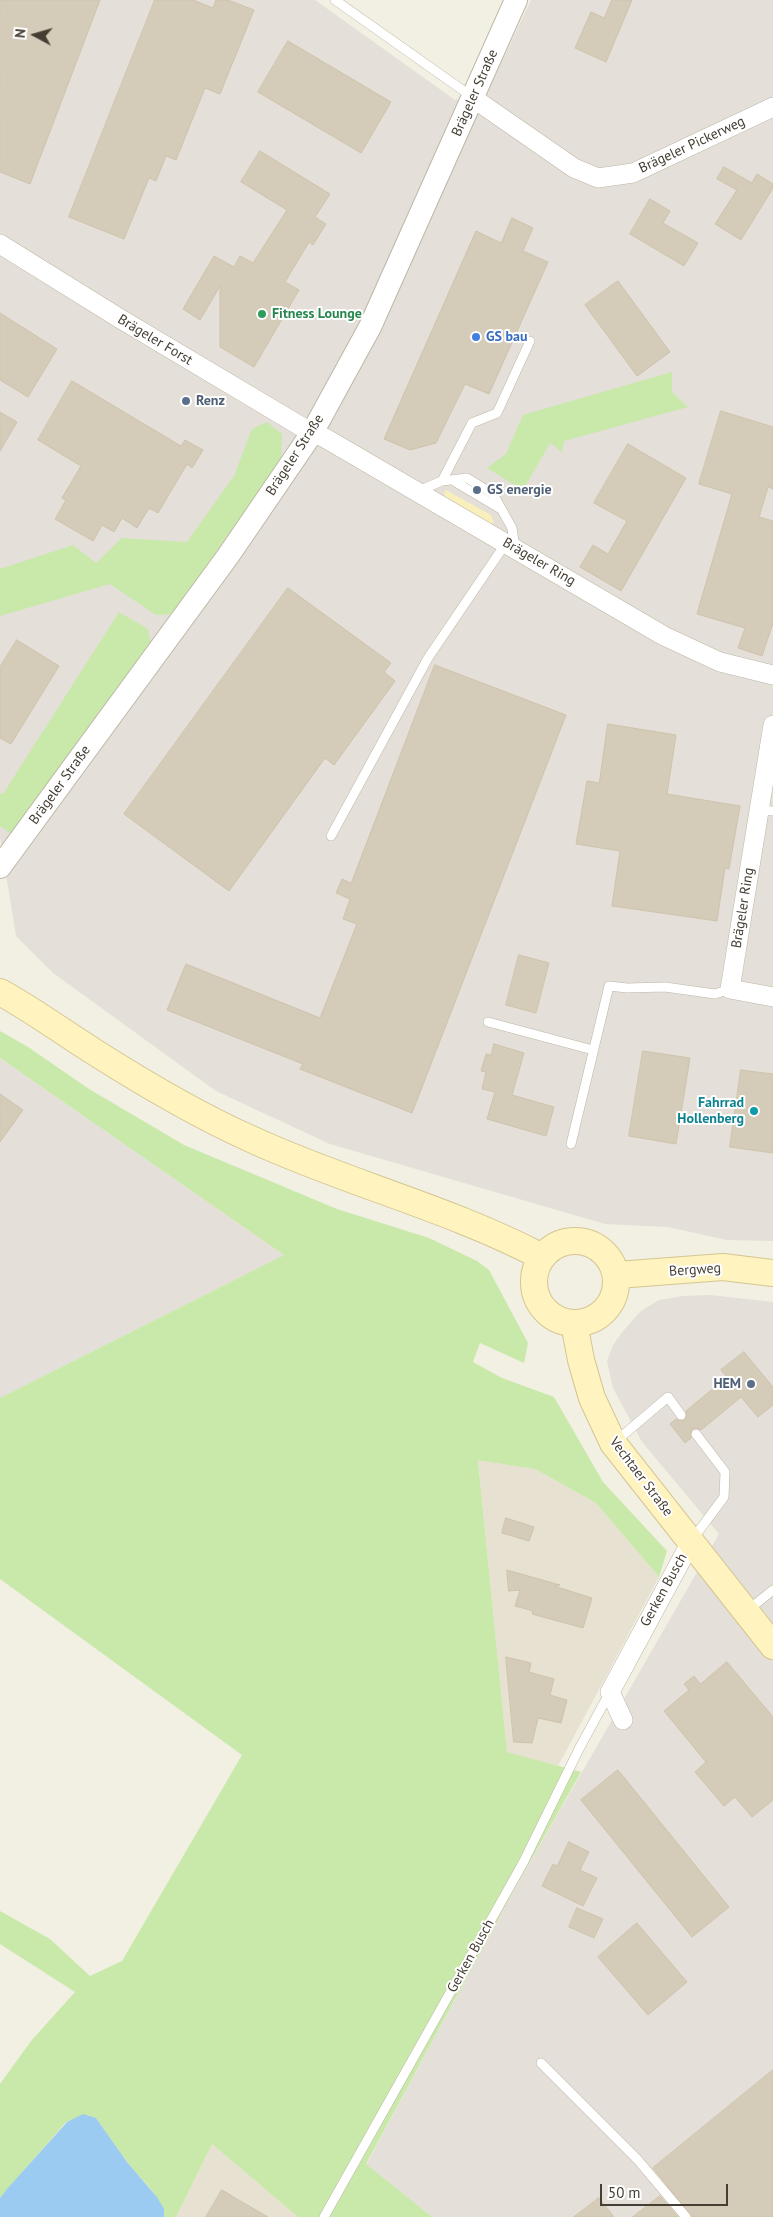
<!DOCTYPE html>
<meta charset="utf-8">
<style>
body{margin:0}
#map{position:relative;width:773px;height:2217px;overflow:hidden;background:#f2efe3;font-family:"PT Sans",sans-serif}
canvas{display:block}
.north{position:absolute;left:10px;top:10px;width:50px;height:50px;-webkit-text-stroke:4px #fff;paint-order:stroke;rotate:276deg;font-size:14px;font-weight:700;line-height:20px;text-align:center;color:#443e33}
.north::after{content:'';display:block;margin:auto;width:18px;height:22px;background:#443e33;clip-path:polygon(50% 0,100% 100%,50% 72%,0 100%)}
.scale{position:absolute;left:600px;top:2184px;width:128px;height:22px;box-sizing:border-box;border:2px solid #443e33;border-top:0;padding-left:6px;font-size:15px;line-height:18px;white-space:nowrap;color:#443e33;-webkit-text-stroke:4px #fff;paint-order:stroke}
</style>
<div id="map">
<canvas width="773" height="2217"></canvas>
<div class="north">N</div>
<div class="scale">50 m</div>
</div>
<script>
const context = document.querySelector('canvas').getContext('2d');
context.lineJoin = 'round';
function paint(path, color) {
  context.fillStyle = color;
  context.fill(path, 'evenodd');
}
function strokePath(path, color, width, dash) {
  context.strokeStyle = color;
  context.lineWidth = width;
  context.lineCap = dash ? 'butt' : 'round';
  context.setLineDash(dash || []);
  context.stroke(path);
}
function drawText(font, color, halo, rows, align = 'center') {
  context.font = font + ' "PT Sans",sans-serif';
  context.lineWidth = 4;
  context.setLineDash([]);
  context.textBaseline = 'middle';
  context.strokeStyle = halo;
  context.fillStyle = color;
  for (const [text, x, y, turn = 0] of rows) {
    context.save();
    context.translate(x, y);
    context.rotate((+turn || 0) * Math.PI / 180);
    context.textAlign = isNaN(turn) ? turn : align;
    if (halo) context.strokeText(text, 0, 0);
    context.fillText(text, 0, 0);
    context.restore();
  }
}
paint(new Path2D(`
 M478,1459l57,10 61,34 63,74 -101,189 -51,-13z
 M212,2144l86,73h-122z`), '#e7e1d1');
paint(new Path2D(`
 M0,0h315l140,100 36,-15 40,-85h242v1241l-46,-1 -59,-13 -63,-3 -275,-80 -114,-53 -163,-118 -37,-37 -16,-99z
 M0,1058l284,197 -284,143z
 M710,1295l63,7v915h-341l-66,-52 147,-273 206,-358 -77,-92 -29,-54 -6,-27 6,-16 11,-15 17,-19 18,-11 24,-4z`), '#e4dfd8');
paint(new Path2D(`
 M672,372v20l16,15 -124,34 -2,11 -12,-9 -27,47 -36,-22 19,-14 17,-39z
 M267,422l15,12 -1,25 -108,155 -17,1 -46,-31 -110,32v-47l73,-24 23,18 26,-25 65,4 47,-66 18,-47z
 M119,612l29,17 3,17 -138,189 -13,-9v-33l3,1z
 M0,1031l28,16 61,42 95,56 153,64 92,29 48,23 12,9 39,73 -4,20 -44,-20 -7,19 29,16 52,19 49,85 64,69 -8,26 -63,-74 -61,-34 -57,-9 29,292 74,20 -68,120 -147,272 66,53h-134l-86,-73 -36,73h-12c-1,-21 -24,-38 -36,-54 -11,-14 -21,-30 -32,-45l-30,4 -66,76v-114l31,-43 44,-49 -75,-48v-33l50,28 40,37 32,-15 120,-206 -242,-176v-181l284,-143 -284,-197z`), '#c9e9aa');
paint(new Path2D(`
 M446,490l45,25 3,7 -4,2 -45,-27 -1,-5z`), '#f9efbc');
paint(new Path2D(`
 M83,2114l13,4 31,44 30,35 7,12v8h-164v-19l7,-9 60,-67z`), '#9ccbf2');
const building = new Path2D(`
 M0,0h100l-70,184 -30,-12z
 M155,0h38l20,8 3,-8h12l26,10 -34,84 -15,-6 -29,72 -10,-4 -10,25 -7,-3 -25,61 -55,-22z
 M612,0h20l-26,62 -31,-14 16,-36 13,6z
 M288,41l103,61 -30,51 -103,-61z
 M260,151l70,43 -15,23 11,7 -13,21 -4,-3 -24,40 14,8 -45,77 -34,-20v-61l-20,34 -17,-11 31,-53 20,11 6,-11 13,7 34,-53 -46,-28z
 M724,167l28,16 5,-9 16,10v4l-32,52 -26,-16 22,-34 -20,-11z
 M650,199l20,12 -7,12 35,20 -14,23 -54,-32z
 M512,218l21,10 -10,23 25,11 -59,132 -24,-10 -29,59 -26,7 -26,-11 92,-208 25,12z
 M618,281l52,71 -33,24 -52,-71z
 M0,313l57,36 -29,48 -28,-17z
 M72,381l109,65 4,-6 18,10 -11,18 -5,-4 -29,49 -9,-5 -12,20 -15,-10 -8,14 -12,-7 -9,16 -38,-22 11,-19 -4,-2 19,-32 -43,-26z
 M721,411l52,16v62l-5,-2 -9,30 14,4v102l-11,33 -24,-8 7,-20 -48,-14 35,-120 -33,-10z
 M0,412l17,10 -17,29z
 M628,444l58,34 -65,113 -41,-24 13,-22 15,9 19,-33 -33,-18z
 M288,588l103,75 -7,9 11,9 -61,84 -9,-7 -96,133 -105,-77z
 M17,640l42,26 -48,78 -11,-6v-71z
 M435,665l131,50 -154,398 -112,-44 3,-5 -136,-54 19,-46 134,54 37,-94 -14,-5 7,-20 -14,-6 6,-14 9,4z
 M608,724l68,11 -9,59 73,12 -11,63 -4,-1 -8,53 -105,-15 8,-55 -44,-7 11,-63 12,2z
 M519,955l30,8 -13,50 -30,-8z
 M494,1044l30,9 -12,42 42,12 -8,29 -59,-17 8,-27 -13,-3 4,-17 -5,-1 5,-17 5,1z
 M643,1051l47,7 -14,86 -47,-8z
 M741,1070l32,4v79l-43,-6z
 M0,1094l23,16 -23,32z
 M744,1352l29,35v18l-15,12 -17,-20 -40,33 -5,-2 -4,1 -2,5 1,4 -6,5 -15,-19 6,-5 5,2 4,-1 2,-5 -1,-4 41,-34 -6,-7z
 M506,1518l28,9 -5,14 -27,-8z
 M507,1570l53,15 -6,1 38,12 -9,30 -51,-14 1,-3 -18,-5 5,-16 -11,1z
 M506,1657l25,6 -2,9 25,7 -4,16 17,5 -6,23 -23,-5 -6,25 -18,-1z
 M727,1662l46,55v83l-21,17 -17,-20 -11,9 -29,-34 11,-10 -42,-51 25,-21 -5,-6 10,-8 6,8z
 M618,1770l111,137 -37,30 -111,-137z
 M569,1842l20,10 -9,18 17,8 -14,28 -41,-20 11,-22 4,2z
 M577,1908l26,11 -9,19 -25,-11z
 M637,1923l50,59 -39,33 -50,-58z
 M773,2070v147h-81l-39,-49z
 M222,2190l15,9 31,18h-62z
 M660,2196l18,21h-45z
 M599,2198l15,19h-40z`);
paint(building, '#d4cbb8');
strokePath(building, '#cfc3ab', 1);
const service = new Path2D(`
 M335,0l136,96
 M452,480l47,28
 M442,481l30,-58 25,-10 33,-72
 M418,491l24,-10 25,-3 26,16 19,34 3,20
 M759,810l14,1
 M331,836l97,-178 78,-115
 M488,1022l105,28
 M571,1144l38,-158 18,2 38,-1 50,7 15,-5
 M616,1441l52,-44 13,18
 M692,1540l32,-43 1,-25 -29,-38
 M748,1610l25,-20
 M541,2063l96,96 49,58
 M324,2217l199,-354 56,-114 31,-57`);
const minor = new Path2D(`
 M473,98l101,70 24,10 35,-5 140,-66
 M0,244l119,74 193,115 13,5 339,198 56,26 53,13
 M773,725l-43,264 43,8
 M623,1720l-13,-28 81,-150`);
const tertiary = new Path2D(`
 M0,867l228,-311 84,-123 58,-106 146,-327`);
const secondary = new Path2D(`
 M0,992c33,18 64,41 96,61 49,31 101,62 155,86 95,44 198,69 291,118
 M534 1282a41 41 0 1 1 82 0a41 41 0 1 1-82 0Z
 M617,1275l106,-8 50,6
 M574,1323l7,37 11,38 21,45 160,203`);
strokePath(service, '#beb7a6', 10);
strokePath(minor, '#beb7a6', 20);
strokePath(tertiary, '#beb7a6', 24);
strokePath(secondary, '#d4c691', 28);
strokePath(service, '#fff', 9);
strokePath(minor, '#fff', 19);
strokePath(tertiary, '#fff', 22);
strokePath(secondary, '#fff3c0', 26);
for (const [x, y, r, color] of [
 [262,314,5,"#2e9e5b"],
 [476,337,5,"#3f7fe0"],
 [186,401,5,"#5c6f8a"],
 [477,490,5,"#5c6f8a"],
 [754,1111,5,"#0f9aa8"],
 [751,1384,5,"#5c6f8a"]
]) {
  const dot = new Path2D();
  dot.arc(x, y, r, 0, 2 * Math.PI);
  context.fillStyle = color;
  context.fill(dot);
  strokePath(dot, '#fff', 2);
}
drawText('14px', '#443e33', '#fff', [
 ["Brägeler Straße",475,93,-66],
 ["Brägeler Pickerweg",692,145,-25],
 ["Brägeler Forst",155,340,31],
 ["Brägeler Straße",295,455,-57],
 ["Brägeler Ring",539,562,30],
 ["Brägeler Straße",60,785,-54],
 ["Brägeler Ring",743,908,-81],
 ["Bergweg",695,1270,-4],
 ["Vechtaer Straße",641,1477,53],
 ["Gerken Busch",664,1590,-61],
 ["Gerken Busch",471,1956,-61]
]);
drawText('bold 14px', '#27864d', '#fff', [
 ["Fitness Lounge",272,314]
], 'left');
drawText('bold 14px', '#366cbe', '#fff', [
 ["GS bau",486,337]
], 'left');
drawText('bold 14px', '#4e5e75', '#fff', [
 ["Renz",196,401],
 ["GS energie",487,490],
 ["HEM",741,1384,"right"]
], 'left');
drawText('bold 14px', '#0d838f', '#fff', [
 ["Fahrrad",744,1103],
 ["Hollenberg",744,1119]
], 'right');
</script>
